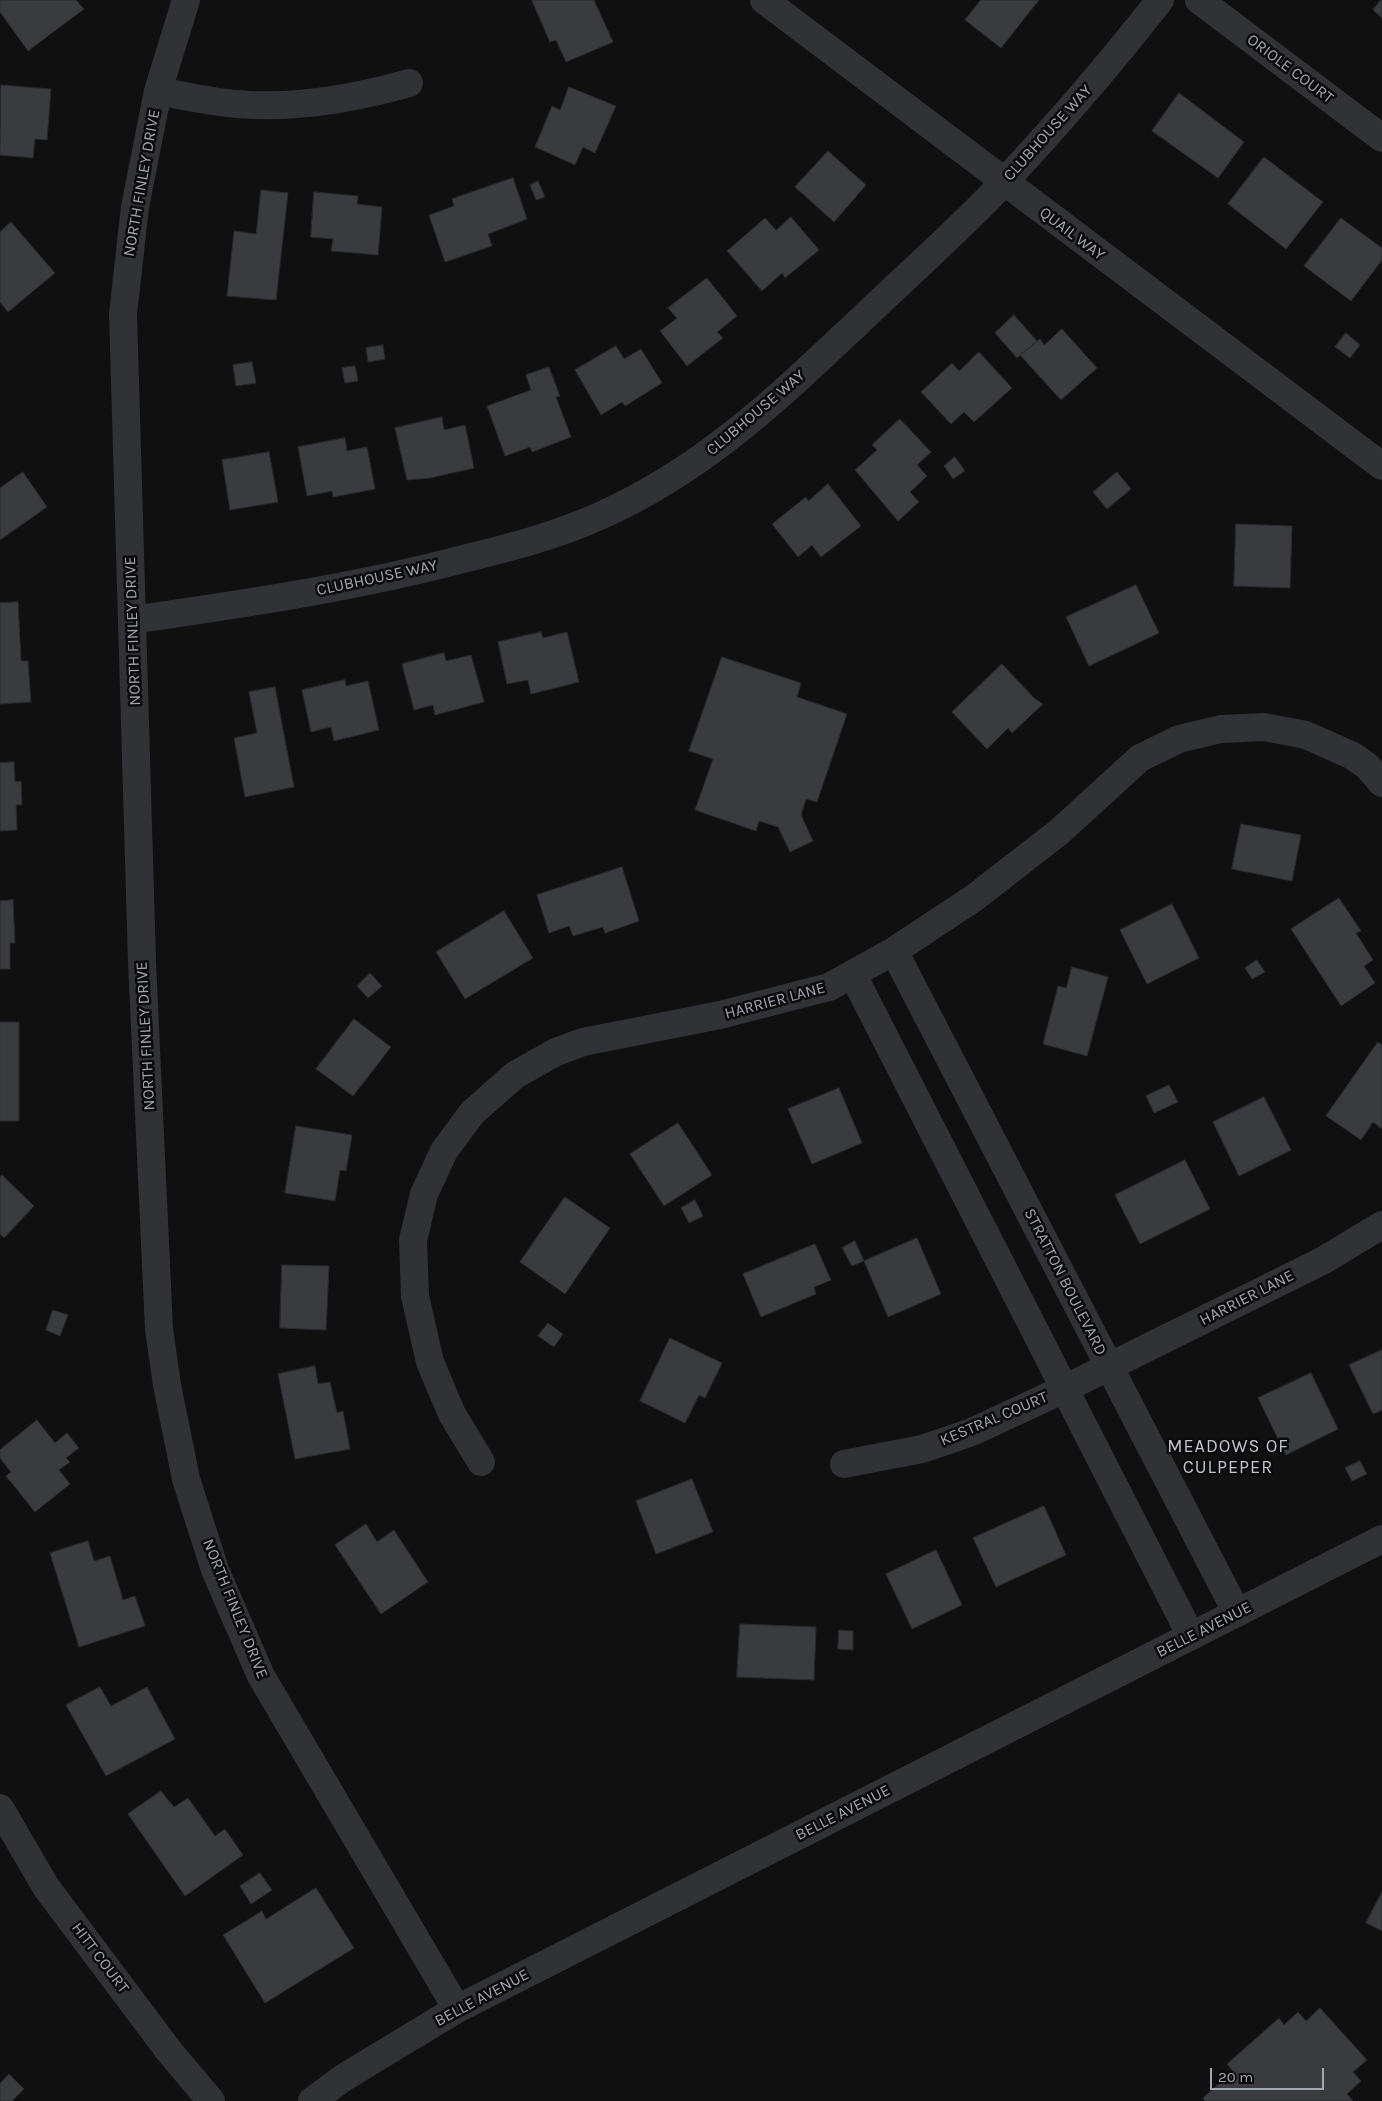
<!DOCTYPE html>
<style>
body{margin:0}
#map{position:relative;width:1382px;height:2101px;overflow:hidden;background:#101011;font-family:Karla,sans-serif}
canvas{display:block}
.scale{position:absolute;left:1210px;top:2068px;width:114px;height:22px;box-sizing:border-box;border:2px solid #a0a7b3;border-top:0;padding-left:6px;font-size:15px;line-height:18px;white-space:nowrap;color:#a0a7b3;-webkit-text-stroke:4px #0b0b0c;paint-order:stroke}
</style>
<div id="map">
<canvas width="1382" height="2101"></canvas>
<div class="scale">20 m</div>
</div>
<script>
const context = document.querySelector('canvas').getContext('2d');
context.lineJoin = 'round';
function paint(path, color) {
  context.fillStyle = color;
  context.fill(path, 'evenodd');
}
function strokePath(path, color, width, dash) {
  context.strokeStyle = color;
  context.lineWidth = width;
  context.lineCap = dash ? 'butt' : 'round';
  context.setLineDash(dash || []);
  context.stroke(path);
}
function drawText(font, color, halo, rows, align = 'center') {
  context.font = font + ' Karla,sans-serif';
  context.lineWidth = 5;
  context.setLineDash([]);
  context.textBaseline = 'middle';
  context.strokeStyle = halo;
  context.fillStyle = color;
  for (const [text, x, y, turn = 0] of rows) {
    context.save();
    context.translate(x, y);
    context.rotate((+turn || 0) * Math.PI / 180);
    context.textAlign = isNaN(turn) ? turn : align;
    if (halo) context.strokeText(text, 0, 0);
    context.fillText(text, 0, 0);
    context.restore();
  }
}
const building = new Path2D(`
 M0,0h76l8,9 -56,42 -28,-39z
 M532,0h62l19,42 -47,20 -10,-22 -6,2z
 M981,0h58l-38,48 -36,-28z
 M1381,0h1v18l-9,-8z
 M1,85l50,4 -4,51 -12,-1 -2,19 -33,-3z
 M569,87l47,19 -21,47 -12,-6 -8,18 -40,-18 17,-41 8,4z
 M1179,93l65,49 -26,36 -66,-47z
 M828,151l38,34 -32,37 -39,-35z
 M1264,157l59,45 -37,47 -58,-45z
 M513,178l14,41 -39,15 4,12 -47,16 -16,-47 25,-9 -2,-7z
 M538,181l7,16 -9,3 -6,-15z
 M261,190l27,3 -12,107 -49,-4 7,-65 22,3z
 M314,192l44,4 -1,8 25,3 -4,48 -47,-4 2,-12 -22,-2z
 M791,217l28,33 -34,28 -3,-5 -20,18 -35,-40 38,-33 11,12z
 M1341,218l41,30v12l-31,41 -47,-35z
 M11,222l44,51 -47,39 -8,-10v-70z
 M707,278l30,38 -20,16 6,6 -36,28 -27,-35 17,-13 -9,-10z
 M1014,315l23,26 -20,17 -22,-25z
 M1062,329l35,39 -36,32 -41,-45 20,-16 4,6z
 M1346,333l14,12 -10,13 -15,-11z
 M383,345l2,14 -17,3 -2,-14z
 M616,346l8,13 17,-10 21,34 -37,23 -3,-4 -21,13 -26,-45z
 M979,352l33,36 -38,34 -10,-10 -13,12 -30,-32 31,-29 7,8z
 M252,362l4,21 -20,3 -3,-21z
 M355,366l3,15 -13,2 -3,-15z
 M549,367l11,29 -4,1 15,40 -39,15 -2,-5 -25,9 -18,-50 44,-16 -5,-15z
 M442,417l2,13 21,-5 9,43 -44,10 -23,2 -12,-52z
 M900,419l31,33 -14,13 10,11 -17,16 9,10 -21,19 -43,-51 22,-20 -5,-5z
 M345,438l2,13 20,-4 8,42 -42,8 -1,-6 -25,5 -9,-49z
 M269,452l9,50 -48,8 -8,-50z
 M955,457l10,14 -12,8 -9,-13z
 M23,472l24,35 -47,33v-52z
 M1117,472l14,17 -24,20 -14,-17z
 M828,484l33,42 -40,31 -9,-12 -14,12 -26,-33 34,-27 2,4z
 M1236,524l56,2 -2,62 -56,-2z
 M1136,585l23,48 -70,33 -23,-49z
 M18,602l3,59h7l3,41 -31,2v-101z
 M541,632l2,6 24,-6 12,50 -48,12 -3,-14 -21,4 -9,-42z
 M444,653l2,8 25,-6 13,47 -49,13 -2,-10 -19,5 -12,-46z
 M722,657l79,26 -4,14 50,17 -30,88 -11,-3 -5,16 12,26 -23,11 -12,-25 -19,-6 -3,10 -61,-21 18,-51 -24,-8z
 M1002,664l33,35 8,5 -31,29 -4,-5 -21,21 -35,-37z
 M345,680l1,6 22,-5 11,49 -45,11 -3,-14 -20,5 -9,-42z
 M275,687l19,100 -49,10 -11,-59 23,-5 -8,-41z
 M14,762l1,20 6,-1 1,24h-6l1,25 -17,1v-68z
 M1241,824l60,11 -9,46 -60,-12z
 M622,867l17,54 -34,12 -2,-6 -30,9 -4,-10 -20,7 -12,-38z
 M1339,898l22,33 -5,2 17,27 -9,6 11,17 -34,23 -50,-77z
 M13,900l2,43h-5v26h-10v-68z
 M1172,904l27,54 -52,26 -27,-54z
 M504,911l29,47 -68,41 -29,-47z
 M1257,960l8,12 -13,7 -7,-11z
 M1072,967l36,10 -21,79 -44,-12 15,-58 8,2z
 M370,973l12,13 -14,12 -11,-12z
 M354,1019l37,28 -38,49 -37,-27z
 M0,1022h19v99h-19z
 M1378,1042l4,3v84l-9,-7 -12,18 -35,-24z
 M1169,1085l9,17 -24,11 -8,-17z
 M839,1088l23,55 -50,21 -24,-55z
 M1264,1097l27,53 -52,26 -26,-54z
 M678,1123l34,52 -48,31 -34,-52z
 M296,1126l56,9 -6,36 -6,-1 -5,31 -50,-8z
 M1185,1160l25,49 -70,35 -25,-49z
 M2,1175l32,31 -30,32 -4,-4v-57z
 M565,1197l45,31 -45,66 -45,-32z
 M695,1200l8,16 -14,7 -8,-15z
 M917,1238l24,56 -53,23 -24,-56z
 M855,1241l9,20 -12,5 -10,-18z
 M815,1244l16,36 -17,7 2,7 -55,23 -18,-43z
 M282,1265l47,1 -3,64 -46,-2z
 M53,1310l15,5 -8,21 -14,-6z
 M548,1323l15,11 -9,13 -16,-11z
 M670,1338l52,25 -17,35 -6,-3 -14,28 -45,-22z
 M1382,1350v60l-9,4 -24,-49z
 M315,1366l3,18 12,-2 7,31 6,-2 7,38 -55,10 -17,-85z
 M1311,1373l27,56 -52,26 -28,-57z
 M37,1420l18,23 12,-10 12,15 -13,10 4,4 -11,8 11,14 -35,28 -29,-36 5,-4 -11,-14v-8z
 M1360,1461l7,13 -15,7 -7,-13z
 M692,1479l21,53 -57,22 -20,-53z
 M1044,1506l22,49 -70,32 -23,-49z
 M366,1524l11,18 17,-12 34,52 -47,32 -46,-69z
 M88,1541l6,20 16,-5 13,44 12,-4 10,30 -66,21 -29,-94z
 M936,1550l26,55 -50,24 -26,-55z
 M740,1624l76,3 -2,53 -77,-3z
 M839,1630l14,1v19l-15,-1z
 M100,1687l11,19 36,-19 28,52 -69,37 -40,-71z
 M161,1791l13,16 14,-9 27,38 10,-7 18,26 -58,41 -57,-82z
 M260,1873l12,17 -21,14 -11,-18z
 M316,1888l38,60 -89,55 -42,-68 39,-24 4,8z
 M1382,1892v39l-16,-8z
 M1320,2008l47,52 -14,12 8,9 -14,13 6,7h-148l-2,-3 30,-27 -6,-7 52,-46 5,7 14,-13 8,9z
 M9,2074l15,15 -12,12h-12v-17z`);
paint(building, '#3a3b3f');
strokePath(building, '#292a2d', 1);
strokePath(new Path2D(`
 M186,0l-28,91 -23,116 -12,107 19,648 17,367 8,56 19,94 29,91 46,106 196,333
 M764,0l618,466
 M1199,0l183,138
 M158,91c20,4 41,8 61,11 62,9 130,-2 190,-19
 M132,620c110,-16 220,-32 327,-60 49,-12 97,-24 143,-45 105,-47 181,-122 263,-199 47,-45 96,-88 140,-135 54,-58 106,-118 155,-181
 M894,951l343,662
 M853,975l338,661
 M481,1462l-29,-48 -22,-52 -15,-66 -2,-56 11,-46 20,-43 28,-38 43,-38 41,-23 27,-10 137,-27 109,-28 65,-36 80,-53 85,-66 81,-74 39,-19 42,-10 43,-2 42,8 47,21 14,10 15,17
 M844,1464l78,-15 50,-17 92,-43 260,-129 58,-35
 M0,1808l46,79 123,164 42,50`), '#303236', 28);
strokePath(new Path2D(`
 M312,2101l31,-23 114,-69 925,-470`), '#303236', 28);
drawText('16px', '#a0a7b3', '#0b0b0c', [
 ["ORIOLE COURT",1290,69,37],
 ["CLUBHOUSE WAY",1048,133,-48],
 ["NORTH FINLEY DRIVE",142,183,-80],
 ["QUAIL WAY",1072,234,37],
 ["CLUBHOUSE WAY",756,413,-40],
 ["CLUBHOUSE WAY",377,578,-12],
 ["NORTH FINLEY DRIVE",133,631,-92],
 ["HARRIER LANE",775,1001,-15],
 ["NORTH FINLEY DRIVE",146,1036,-93],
 ["STRATTON BOULEVARD",1065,1282,63],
 ["HARRIER LANE",1247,1298,-27],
 ["KESTRAL COURT",994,1419,-23],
 ["NORTH FINLEY DRIVE",235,1609,68],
 ["BELLE AVENUE",1204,1630,-27],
 ["BELLE AVENUE",843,1813,-27],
 ["HITT COURT",100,1958,53],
 ["BELLE AVENUE",482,1998,-28]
]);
context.letterSpacing = '1px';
drawText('18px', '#c1c6cf', '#0b0b0c', [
 ["MEADOWS OF",1228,1447],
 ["CULPEPER",1228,1468]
]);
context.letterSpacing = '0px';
</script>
